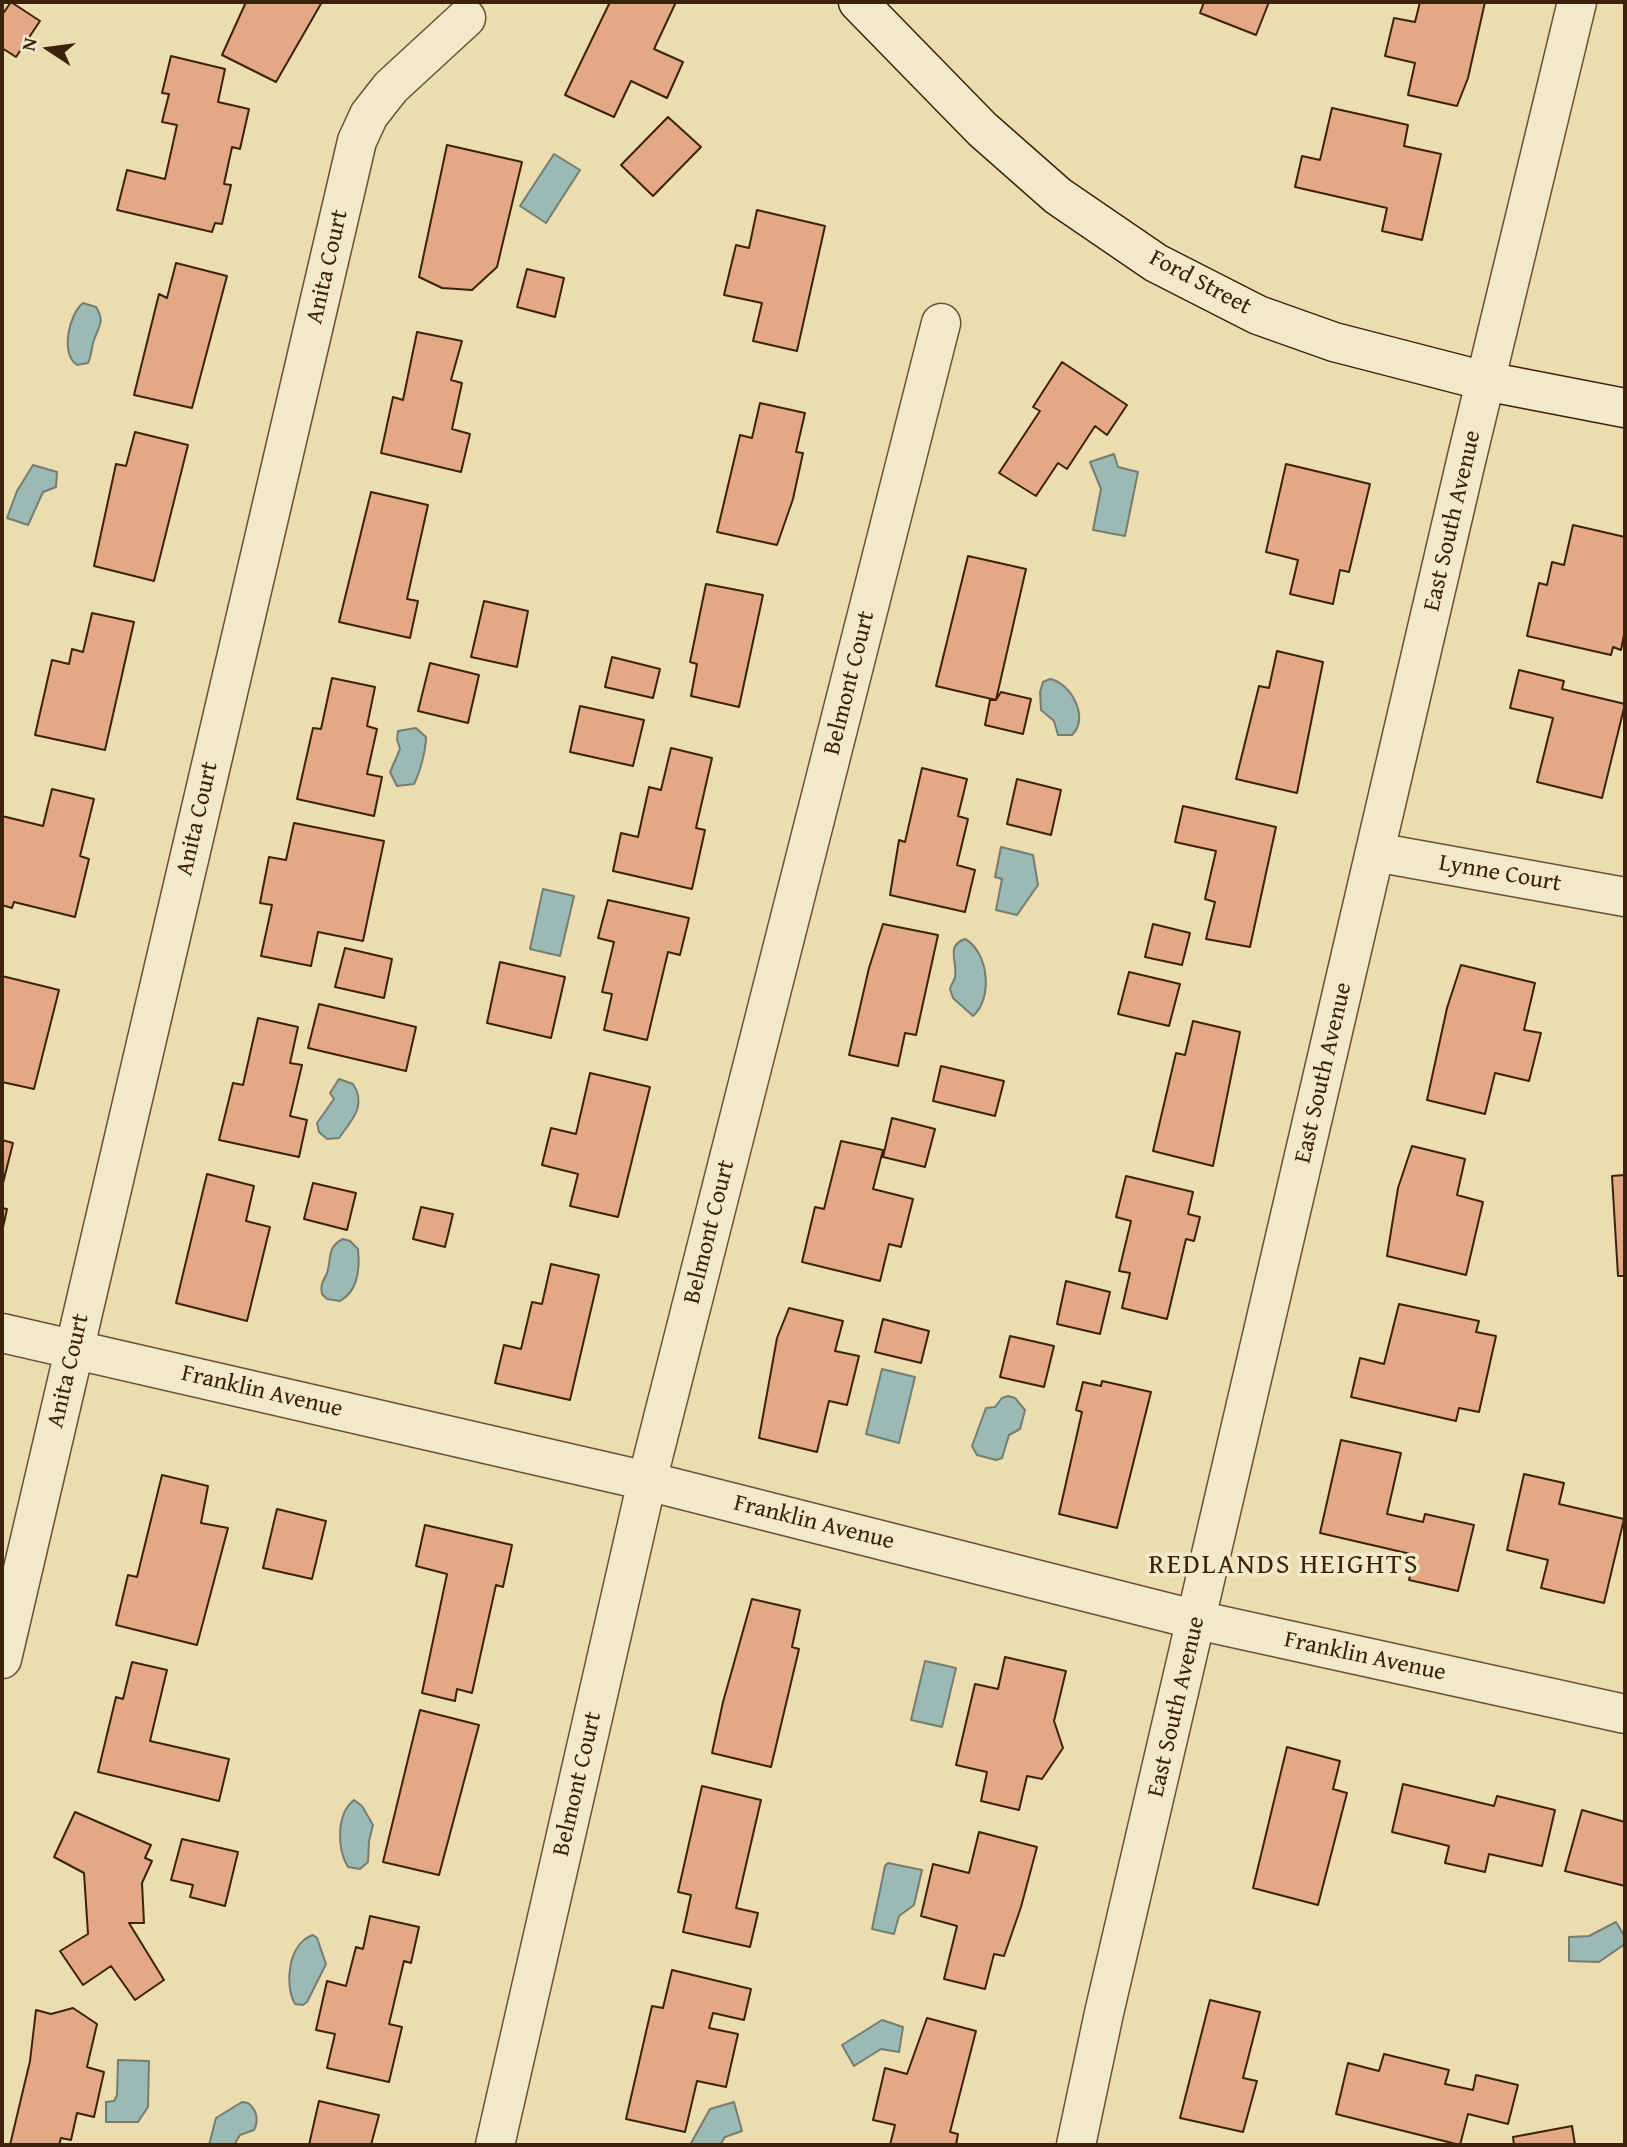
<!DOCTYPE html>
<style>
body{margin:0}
#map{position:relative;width:1627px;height:2147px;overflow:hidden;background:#ebddaf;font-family:"Gentium Book Plus",serif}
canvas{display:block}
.frame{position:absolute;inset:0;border:4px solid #3d220b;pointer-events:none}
.north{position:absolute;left:14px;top:14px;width:70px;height:70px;-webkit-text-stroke:5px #f2e9cb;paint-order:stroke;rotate:283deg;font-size:19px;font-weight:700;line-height:28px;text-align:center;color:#3d220b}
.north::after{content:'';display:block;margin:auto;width:24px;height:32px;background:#3d220b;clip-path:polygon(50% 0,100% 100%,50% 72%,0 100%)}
</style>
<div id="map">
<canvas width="1627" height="2147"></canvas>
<div class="frame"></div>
<div class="north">N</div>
</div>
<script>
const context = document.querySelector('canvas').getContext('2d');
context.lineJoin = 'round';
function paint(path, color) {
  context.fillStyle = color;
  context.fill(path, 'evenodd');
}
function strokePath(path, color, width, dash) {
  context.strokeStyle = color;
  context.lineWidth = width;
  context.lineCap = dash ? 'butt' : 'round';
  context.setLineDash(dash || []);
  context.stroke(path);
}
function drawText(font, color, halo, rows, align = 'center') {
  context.font = font + ' "Gentium Book Plus",serif';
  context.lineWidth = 7;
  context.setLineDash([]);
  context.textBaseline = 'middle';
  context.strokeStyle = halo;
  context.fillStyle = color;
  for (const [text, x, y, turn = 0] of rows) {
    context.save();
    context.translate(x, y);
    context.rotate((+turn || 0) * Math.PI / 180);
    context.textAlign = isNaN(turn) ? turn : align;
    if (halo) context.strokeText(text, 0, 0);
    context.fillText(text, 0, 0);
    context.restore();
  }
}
const water = new Path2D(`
 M554,154l26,16 -34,53 -26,-17z
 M83,303l13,4c9,14 3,19 -2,33 -3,8 -2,15 -6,23l-11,2c-17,-11 -8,-51 6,-62z
 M1114,454l4,13 20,5 -13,64 -32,-6 8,-41 -11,-27z
 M33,465l24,7 -1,15 -13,5 -15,33 -21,-7 10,-27z
 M1050,679c21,4 40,39 22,56h-14l-4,-14 -13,-11 -1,-18 3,-10z
 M416,728l10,9c0,12 -6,36 -12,47l-17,2 -7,-14 10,-23 -3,-10 1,-8z
 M1001,847l32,8 5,30 -21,30 -21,-5 6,-31 -7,-2z
 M543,889l31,7 -14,60 -30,-7z
 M965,939c24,13 28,60 8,77l-20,-18 -3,-9c1,-4 4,-8 5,-12 3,-16 -10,-31 10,-38z
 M339,1079l14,5c14,21 -1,36 -14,54l-12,1 -8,-7 -2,-9 17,-24 -4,-6z
 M343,1239l7,2 8,8c2,19 0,42 -18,52l-13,-2 -5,-5c-2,-10 1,-12 5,-21 5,-14 -1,-26 16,-34z
 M882,1369l33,8 -16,66 -33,-9z
 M1008,1396l7,2 10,12 -5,19 -11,6 -7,23 -6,2 -19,-5 -5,-9 14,-38 9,-1 7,-9z
 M925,1661l31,7 -14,59 -31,-7z
 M354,1800l8,6 11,19 -4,16 -1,21 -8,7 -12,-2c-11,-18 -12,-53 6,-67z
 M888,1863l34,7 -8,35 -15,11 -5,18 -22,-5 13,-63z
 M1616,1922l9,15v7l-26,18 -30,-1v-24l20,-1z
 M313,1935l4,3 9,26 -19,38 -4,3 -8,-1c-11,-19 -7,-61 18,-69z
 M882,2020l21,7 -4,25 -18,-3 -27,17 -12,-21z
 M118,2060l31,1 -1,46 -10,15h-32v-20l8,-1 3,-6z
 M242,2102l6,1c9,7 11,17 6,27l-14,5 -6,10h-25l7,-27z
 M734,2102l8,29 -17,6 -5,8h-30l20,-36z`);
paint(water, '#9bbab4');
strokePath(water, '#757d70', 2);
const building = new Path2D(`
 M11,2l29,19 -24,36 -14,-9v-33z
 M246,2h76l-46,80 -54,-27z
 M610,2h66l-22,47 29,13 -16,36 -36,-17 -17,36 -49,-22z
 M1204,2h65l-13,33 -56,-22z
 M1420,2h65l-17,76 -11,28 -49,-11 7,-32 -30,-7 9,-38 21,4z
 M171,56l54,13 -7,33 31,7 -9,40 -8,-2 -8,37 7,1 -9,39 -7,-1 -3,9 -95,-22 10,-40 38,9 12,-54 -15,-3 7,-28 -7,-1z
 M1332,108l76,17 -4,21 37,8 -19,86 -40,-9 5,-23 -92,-21 7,-31 18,4z
 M668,117l33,30 -48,49 -32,-31z
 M447,145l75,17 -25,105 -25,23 -30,-2 -23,-11z
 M757,210l68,16 -28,125 -44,-10 9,-38 -38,-8 12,-50 13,3z
 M176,263l51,13 -35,132 -58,-13 25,-101 8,4z
 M527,269l37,9 -9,39 -38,-10z
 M417,332l45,9 -11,39 11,3 -10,46 18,5 -9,38 -80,-19 12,-56 10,3z
 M1062,362l65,43 -20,30 -12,-9 -28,43 -9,-6 -22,33 -37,-23 41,-62 -7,-4z
 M760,403l45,10 -9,39 7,1 -10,46 -16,46 -60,-13 23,-97 12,3z
 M135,432l53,13 -34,136 -60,-15 22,-102 10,2z
 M1286,464l84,20 -21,88 -9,-2 -7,34 -43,-10 8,-34 -32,-8z
 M371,492l57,13 -21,94 11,2 -8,37 -71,-16z
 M1573,525l52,12v93l-4,20 -8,-3 -2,8 -84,-19 12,-53 8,2 5,-23 12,3z
 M968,556l58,13 -30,131 -60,-14z
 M706,584l57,11 -24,112 -48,-11 6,-32 -7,-2z
 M484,601l44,10 -11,56 -46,-10z
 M92,613l42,9 -29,128 -70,-15 17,-75 17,4 3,-15 11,3z
 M1277,651l46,11 -26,131 -61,-14 23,-93 10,2z
 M612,657l48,12 -7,29 -48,-11z
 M430,663l49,12 -11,48 -50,-12z
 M1519,670l45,11 -2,8 63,15 -23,94 -65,-16 16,-64 -43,-10z
 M332,678l43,9 -8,39 10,3 -10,45 15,3 -8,39 -77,-17 16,-71 8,1z
 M1001,692l30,7 -8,35 -38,-9 5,-25h6z
 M580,706l64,14 -11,46 -63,-14z
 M671,748l41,10 -16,70 9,2 -13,59 -79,-18 8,-38 17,4 11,-50 12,3z
 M922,768l45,11 -9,37 10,3 -11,46 18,5 -10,42 -75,-17 9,-55 6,2z
 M1017,779l44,11 -10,45 -44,-11z
 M52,789l42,10 -14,57 9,3 -14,58 -61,-15 -2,6 -10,-3v-89l41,10z
 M1183,806l93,21 -26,120 -44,-8 9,-37 -10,-3 11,-48 -41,-9z
 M294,823l90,18 -21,100 -45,-9 -7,34 -50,-10 11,-51 -12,-2 9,-46 17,3z
 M608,900l81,18 -9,37 -12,-3 -21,88 -43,-10 8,-36 -10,-2 12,-50 -16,-4z
 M883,924l55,11 -22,100 -11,-2 -7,33 -49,-11 20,-87z
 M1153,924l37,9 -8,32 -37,-8z
 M345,948l47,11 -8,39 -49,-11z
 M500,962l65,15 -14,61 -64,-15z
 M1461,965l74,18 -11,47 17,3 -12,48 -34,-8 -10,41 -58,-14 20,-92z
 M1129,972l51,12 -11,42 -51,-12z
 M2,976l57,14 -25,99 -32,-7z
 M319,1004l97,23 -10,44 -98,-23z
 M258,1018l40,9 -8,36 12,2 -12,51 17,4 -8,37 -80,-17 14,-57 10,2z
 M1193,1021l47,11 -27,134 -60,-15 23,-98 9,2z
 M941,1066l63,15 -9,35 -62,-15z
 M590,1073l60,14 -32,130 -48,-11 8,-32 -36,-9 9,-37 25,6z
 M892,1118l43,11 -10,38 -42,-10z
 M2,1140l11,3 -11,44z
 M841,1141l42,9 -10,39 40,10 -12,48 -12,-3 -9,37 -78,-19 13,-55 9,2z
 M1412,1146l53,13 -8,36 26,7 -17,73 -79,-19 11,-68z
 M207,1174l47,12 -8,35 24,6 -23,94 -71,-18z
 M1625,1175v101h-7l-6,-100z
 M1126,1176l67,16 -5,22 12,3 -6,24 -8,-2 -19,80 -45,-11 8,-35 -11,-2 12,-50 -15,-4z
 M313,1183l43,10 -9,37 -43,-11z
 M421,1207l32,7 -8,33 -32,-8z
 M2,1208l5,1 -5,23z
 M551,1264l48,11 -29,125 -75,-17 9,-38 17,4 11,-47 10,2z
 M1066,1281l44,11 -10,42 -43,-10z
 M1399,1304l80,17 -3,11 20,4 -17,76 -20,-4 -3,13 -105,-24 9,-39 24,6z
 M789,1308l54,13 -8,30 24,5 -12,49 -18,-4 -12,51 -58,-14 18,-100z
 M883,1319l46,12 -8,32 -46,-11z
 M1010,1336l44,10 -10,41 -44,-10z
 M1102,1381l49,11 -34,136 -58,-14 23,-102 -6,-2 7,-28 18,4z
 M1341,1440l60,13 -14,61 36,8 2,-8 49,11 -16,66 -49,-11 6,-25 -95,-22z
 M1524,1474l40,9 -5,21 65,15 -20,84 -63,-15 7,-28 -41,-10z
 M162,1475l46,11 -7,37 27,5 -31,117 -81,-20 12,-50 9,2z
 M277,1509l49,12 -14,58 -49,-11z
 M425,1525l87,20 -9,42 -7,-2 -24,108 -15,-4 -2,12 -33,-8 25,-119 -31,-8z
 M752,1599l48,11 -8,37 7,2 -28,118 -59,-14 11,-51z
 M1005,1657l61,14 -12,50 9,27 -21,31 -15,-3 -8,34 -38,-9 6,-29 -31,-7 19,-81 23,5z
 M132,1662l35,8 -17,71 79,18 -10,42 -121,-29 18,-75 7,2z
 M420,1710l59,15 -40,150 -56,-13z
 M1287,1747l53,14 -7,28 14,4 -29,112 -65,-17z
 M1403,1784l91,22 3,-10 58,14 -13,56 -53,-12 -4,18 -40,-9 4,-17 -57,-14z
 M702,1786l59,14 -25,108 22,5 -8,34 -67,-15 8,-37 -13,-3z
 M1582,1810l43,12v64l-60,-15z
 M75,1812l76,33 -6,13 7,3 -10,22 2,40h-15l35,57 -29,20 -24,-34 -28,19 -23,-34 28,-17 -4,-61 -30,-16z
 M979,1832l58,15 -16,60 -17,49 -10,-2 -9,35 -41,-10 13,-53 -36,-10 12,-52 36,9z
 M182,1839l56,13 -13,54 -35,-9 3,-12 -22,-5z
 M370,1916l49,11 -8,36 -7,-2 -15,63 13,3 -13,55 -62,-14 8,-34 -19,-4 11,-49 19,5 10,-39 7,2z
 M672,1970l79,19 -7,31 -31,-7 -4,15 29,6 -12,53 -29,-6 -12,51 -59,-13 26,-113 11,2z
 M1210,2000l50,12 -17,66 14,3 -14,51 -63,-14z
 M73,2008l24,16 -10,43 17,5 -10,45 -17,-4 -6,27 -10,-2 -2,7h-49l20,-84 6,-51 15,4z
 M927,2018l49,13 -26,101 8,2 -2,11h-66l5,-20 -22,-5 12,-52 22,6z
 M1384,2054l65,16 -4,14 28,6 3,-15 42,10 -10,39 -40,-10 -8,31 -124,-31 12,-51 31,8z
 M319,2101l60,14 -8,30h-62z
 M1572,2126l3,19h-61l-1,-8z`);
paint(building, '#e3a986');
strokePath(building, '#3d220b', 2);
const street = new Path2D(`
 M1375,852l250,45
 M2,1333l645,148 550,139 428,94
 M2,1659l355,-1518 12,-26 22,-28 75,-69
 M495,2145l152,-664 294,-1158
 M1076,2145l28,-132 362,-1552 111,-459`);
const secondary = new Path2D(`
 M858,2l124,127 76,67 98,67 102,52 76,27 151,39 140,27`);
strokePath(street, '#685134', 41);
strokePath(secondary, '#3d220b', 41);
strokePath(street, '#f2e9cb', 38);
strokePath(secondary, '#f2e9cb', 38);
drawText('24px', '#3d220b', '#f2e9cb', [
 ["Anita Court",328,267,-77],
 ["Ford Street",1200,283,28],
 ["East South Avenue",1453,521,-77],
 ["Belmont Court",850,683,-76],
 ["Anita Court",198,819,-77],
 ["Lynne Court",1500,874,10],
 ["East South Avenue",1324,1073,-77],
 ["Belmont Court",710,1232,-76],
 ["Anita Court",69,1371,-77],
 ["Franklin Avenue",262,1392,13],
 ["Franklin Avenue",814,1523,14],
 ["Franklin Avenue",1365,1657,12],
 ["East South Avenue",1177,1707,-77],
 ["Belmont Court",578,1784,-77]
]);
context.letterSpacing = '2px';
drawText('28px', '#3d220b', '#f2e9cb', [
 ["REDLANDS HEIGHTS",1284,1566]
]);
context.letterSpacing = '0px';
</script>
